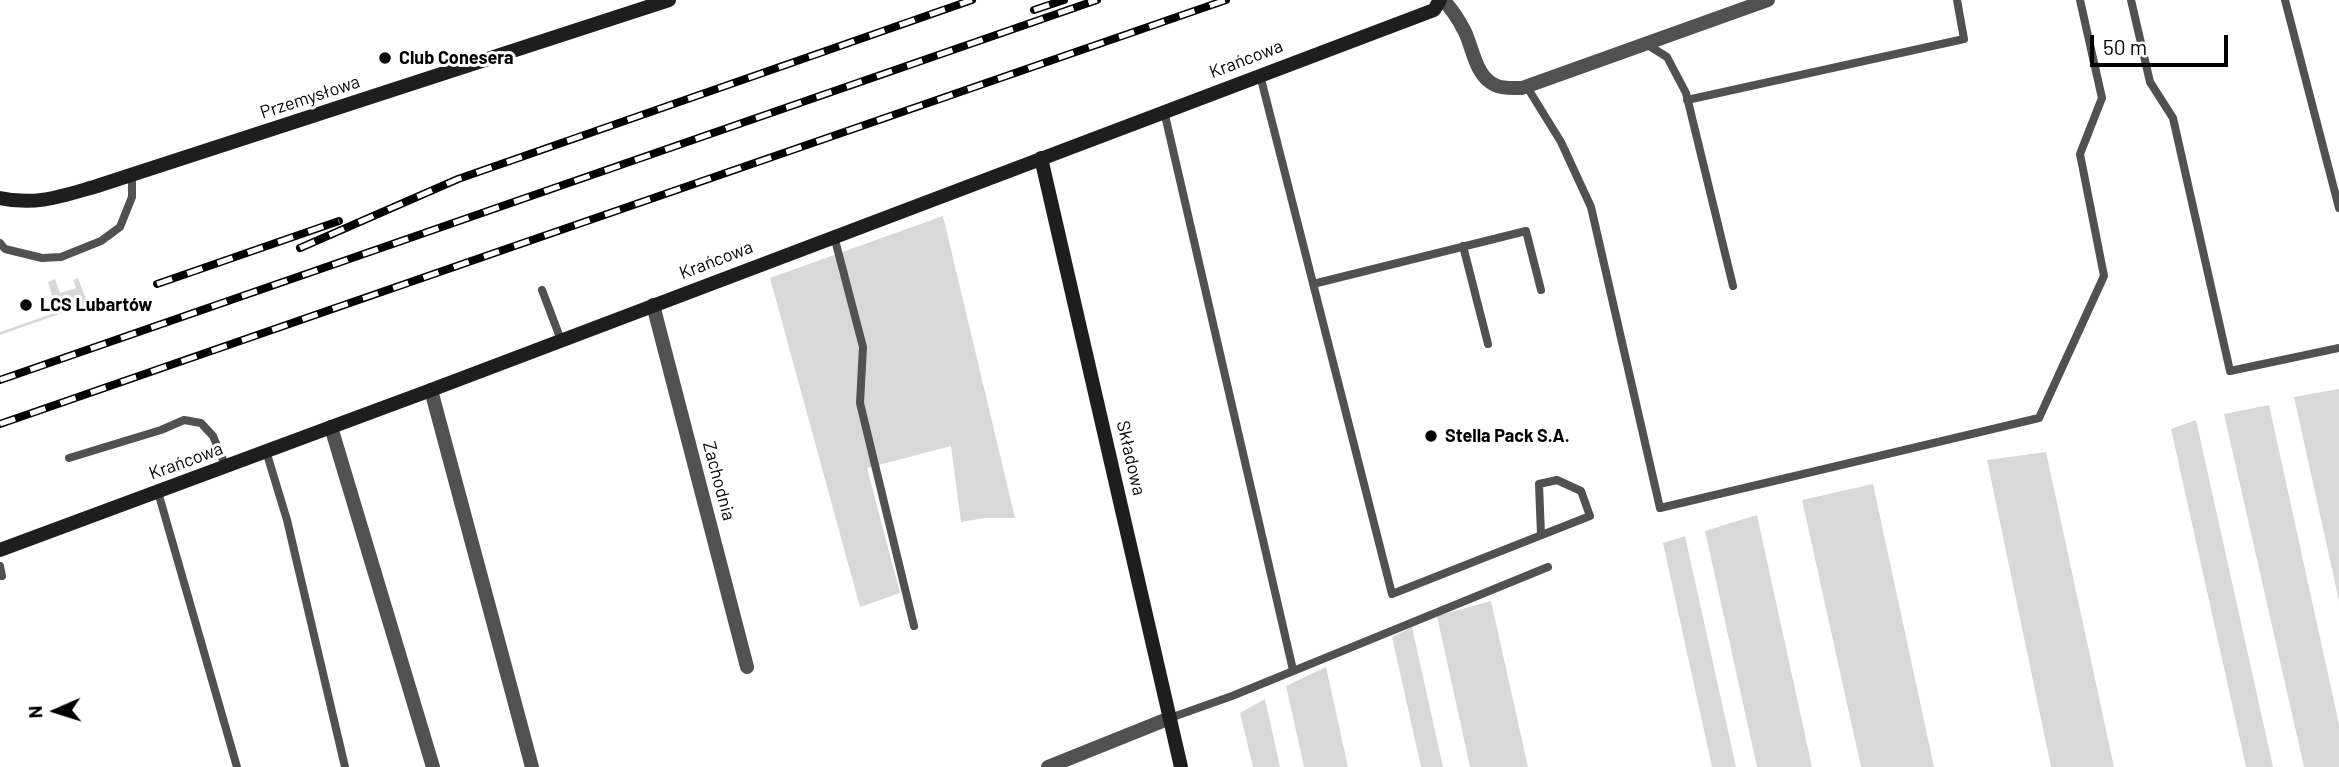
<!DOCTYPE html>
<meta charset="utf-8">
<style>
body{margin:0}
#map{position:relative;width:2339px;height:767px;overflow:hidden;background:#fff;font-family:Barlow,sans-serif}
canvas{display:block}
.north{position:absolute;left:21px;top:676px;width:70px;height:70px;-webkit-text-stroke:5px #fff;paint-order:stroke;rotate:267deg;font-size:19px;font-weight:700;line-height:28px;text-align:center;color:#000}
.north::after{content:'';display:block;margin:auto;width:24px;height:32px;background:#000;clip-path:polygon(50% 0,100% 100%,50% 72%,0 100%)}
.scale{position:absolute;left:2090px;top:35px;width:138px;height:32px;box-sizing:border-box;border:4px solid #000;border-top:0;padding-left:9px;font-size:21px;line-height:24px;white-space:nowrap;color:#000;-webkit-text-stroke:5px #fff;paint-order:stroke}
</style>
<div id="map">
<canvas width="2339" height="767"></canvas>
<div class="north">N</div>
<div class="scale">50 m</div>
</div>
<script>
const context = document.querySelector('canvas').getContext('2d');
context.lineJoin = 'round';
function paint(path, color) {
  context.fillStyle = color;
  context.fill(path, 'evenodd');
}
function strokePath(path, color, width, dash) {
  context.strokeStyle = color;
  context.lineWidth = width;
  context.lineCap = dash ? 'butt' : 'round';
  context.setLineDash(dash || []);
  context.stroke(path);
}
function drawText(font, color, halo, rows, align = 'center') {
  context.font = font + ' Barlow,sans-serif';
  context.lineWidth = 6;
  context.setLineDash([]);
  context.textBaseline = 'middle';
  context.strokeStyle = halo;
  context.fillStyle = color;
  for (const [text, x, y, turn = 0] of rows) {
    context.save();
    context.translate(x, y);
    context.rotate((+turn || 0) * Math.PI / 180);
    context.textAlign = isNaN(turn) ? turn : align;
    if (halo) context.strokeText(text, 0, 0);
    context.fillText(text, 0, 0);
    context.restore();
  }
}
paint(new Path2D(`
 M943,216l72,302h-30l-24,4 -10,-76 -84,22 33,125 -40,14 -90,-329z
 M78,278l10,26 -88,31v-3l57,-20 -9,-30 7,-3 5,14 16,-5 -3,-8z
 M2339,389v212l-45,-204z
 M2269,405l70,319v43h-35l-80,-353z
 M2196,420l77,347h-27l-75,-338z
 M2046,452l68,315h-63l-64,-307z
 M1873,484l61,283h-73l-59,-267z
 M1757,515l55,252h-55l-52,-236z
 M1685,536l51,231h-24l-49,-224z
 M1491,601l37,166h-58l-33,-151z
 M1412,627l31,140h-22l-29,-130z
 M1326,667l22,100h-44l-18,-81z
 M1265,699l15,68h-27l-13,-54z`), '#d8d8d8');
strokePath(new Path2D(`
 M2131,0l19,82 23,36 57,253 109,-23
 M2285,0l54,208
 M1646,44l21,13 19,36 47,193
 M1260,75l132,519 198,-78 -9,-25 -24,-11 -18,4 2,51
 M1527,87l34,55 30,65 69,301 379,-90 65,-142 -24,-122 22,-56 -22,-98
 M1687,100l277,-61 -7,-39
 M1164,111l129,559
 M834,236l29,111 -3,56 54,223
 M0,243l5,6 37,9 19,-1 40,-16 19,-14 12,-30v-22
 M1463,246l25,98
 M1313,284l213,-53 15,59
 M542,290l19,50
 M266,451l21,69 58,247
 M69,458l92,-28 23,-10 17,3 12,13 13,31
 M158,492l79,275
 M0,566l2,10
 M1170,718l62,-22 316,-129`), '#515151', 8);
strokePath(new Path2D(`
 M1443,0c10,10 16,20 22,32 8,17 11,45 30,53 7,4 19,3 27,3l246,-88
 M653,305l94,362
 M431,390l101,377
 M331,427l102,340
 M1048,767l122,-49`), '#515151', 14);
strokePath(new Path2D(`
 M1041,158l140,609
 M0,198c36,8 62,-2 97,-12l572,-186
 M0,550l431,-160 1003,-380 6,-10`), '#1e1e1e', 14);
const rail = new Path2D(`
 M1034,10l30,-10
 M300,248l158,-69 514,-179
 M157,284l182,-63
 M0,380l1097,-380
 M0,424l1226,-424`);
strokePath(rail, '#000', 8);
strokePath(rail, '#fff', 5, [16]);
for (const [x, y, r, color] of [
 [385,58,7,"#000"],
 [26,305,7,"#000"],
 [1431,436,7,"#000"]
]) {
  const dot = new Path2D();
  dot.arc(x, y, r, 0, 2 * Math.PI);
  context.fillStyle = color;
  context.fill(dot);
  strokePath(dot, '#fff', 2.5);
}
drawText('bold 18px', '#000', '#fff', [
 ["Club Conesera",399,58],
 ["LCS Lubartów",40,305],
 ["Stella Pack S.A.",1445,436]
], 'left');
drawText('18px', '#000', '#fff', [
 ["Krańcowa",1246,59,-21],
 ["Przemysłowa",310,97,-18],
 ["Krańcowa",716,260,-21],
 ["Składowa",1131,458,77],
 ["Krańcowa",186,461,-20],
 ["Zachodnia",719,481,75]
]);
</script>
